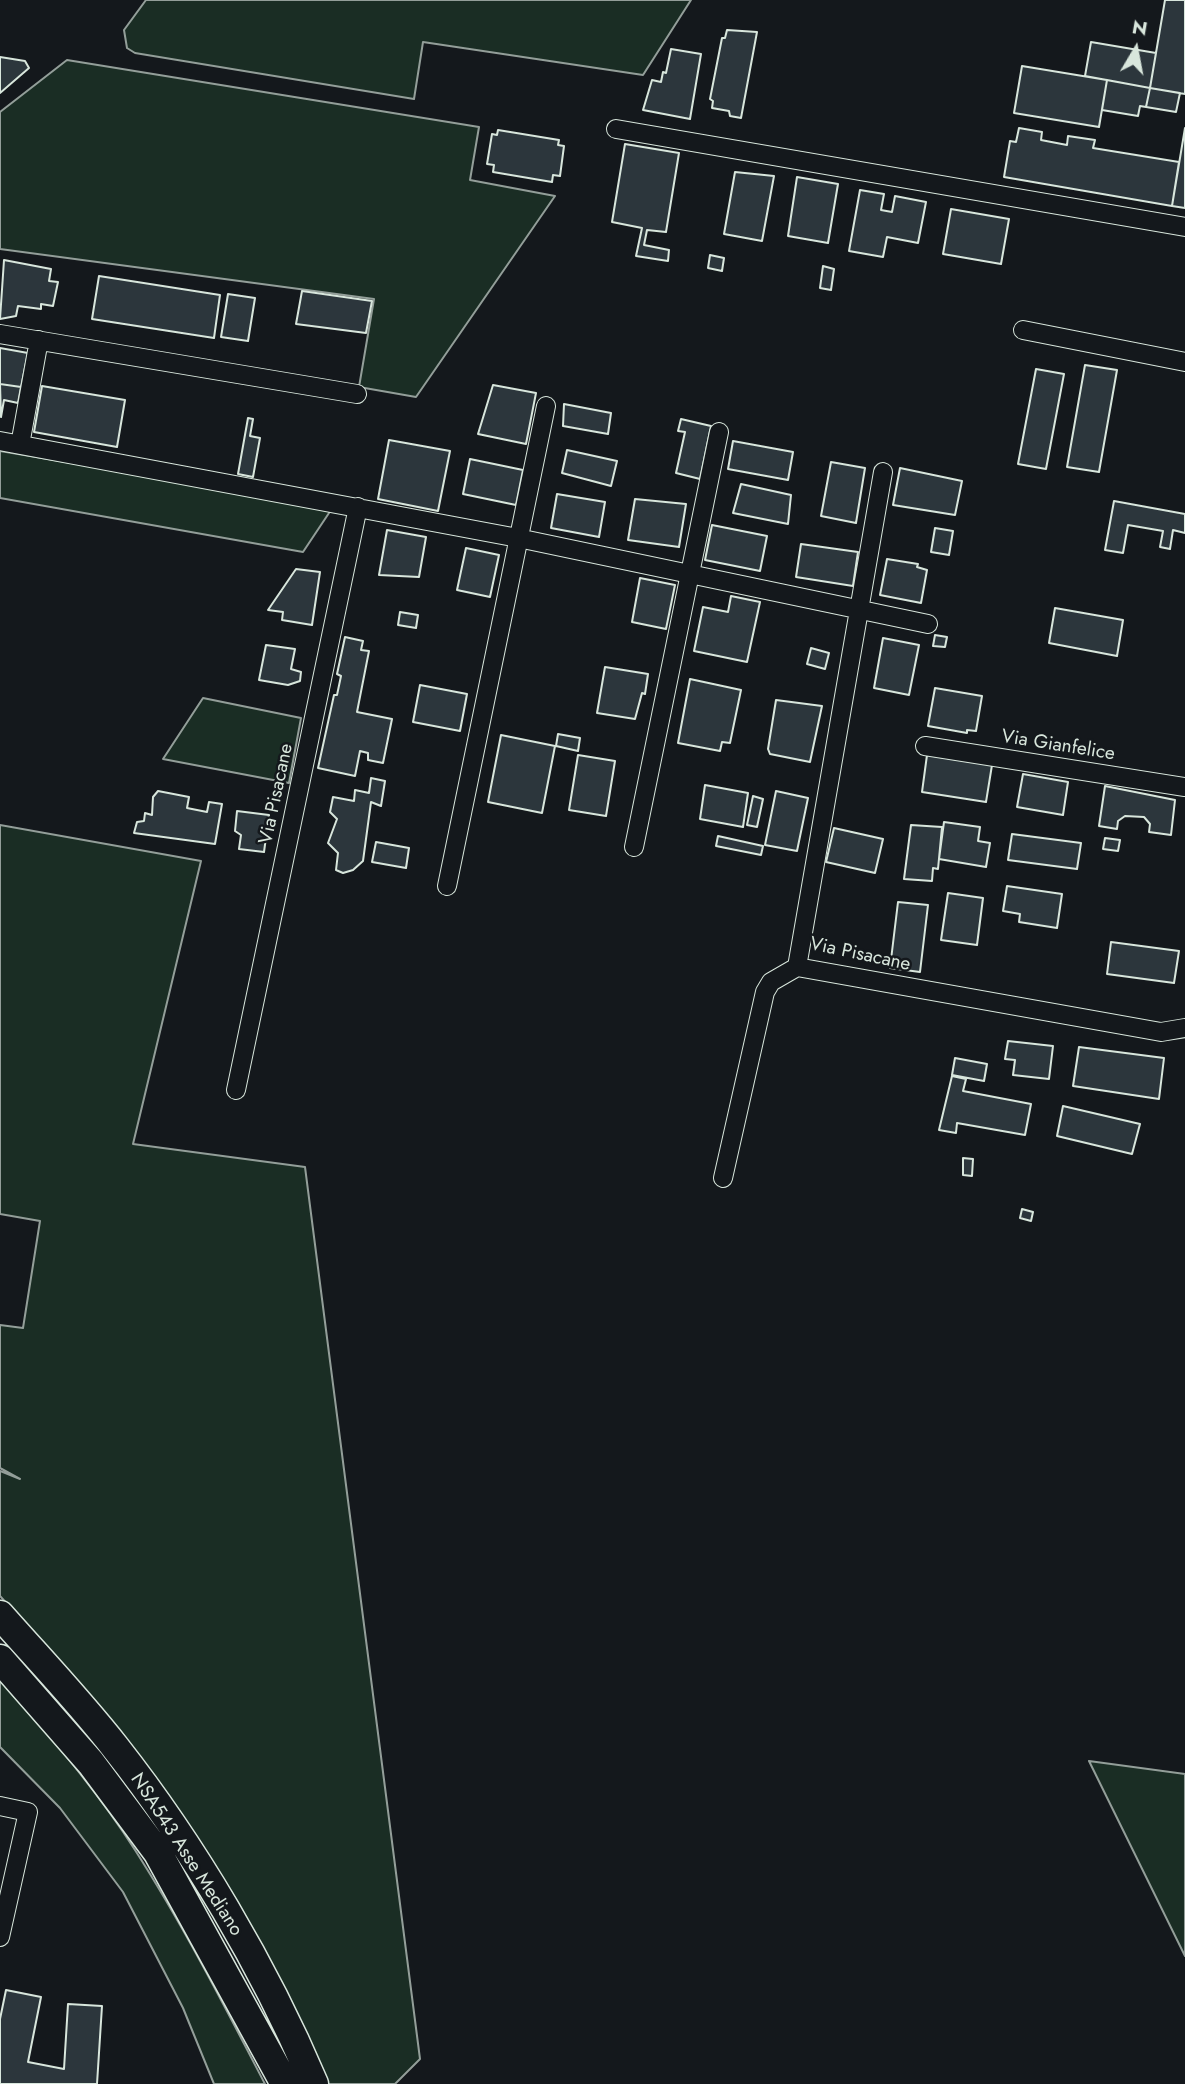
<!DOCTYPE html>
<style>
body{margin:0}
#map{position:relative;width:1185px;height:2084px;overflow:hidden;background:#14181c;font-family:Jost,sans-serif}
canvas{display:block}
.north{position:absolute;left:1101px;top:14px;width:70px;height:70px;-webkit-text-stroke:5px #14181c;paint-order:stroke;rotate:10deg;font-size:19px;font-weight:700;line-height:28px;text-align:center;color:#d8e6dc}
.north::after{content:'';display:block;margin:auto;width:24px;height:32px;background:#d8e6dc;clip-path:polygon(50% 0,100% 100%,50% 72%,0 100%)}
</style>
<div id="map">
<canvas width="1185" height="2084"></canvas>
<div class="north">N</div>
</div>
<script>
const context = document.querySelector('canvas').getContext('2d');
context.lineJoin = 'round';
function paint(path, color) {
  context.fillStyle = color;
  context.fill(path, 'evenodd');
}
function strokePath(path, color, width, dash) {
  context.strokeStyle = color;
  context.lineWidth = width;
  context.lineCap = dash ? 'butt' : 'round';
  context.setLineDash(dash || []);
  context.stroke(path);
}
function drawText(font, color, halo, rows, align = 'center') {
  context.font = font + ' Jost,sans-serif';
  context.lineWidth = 5;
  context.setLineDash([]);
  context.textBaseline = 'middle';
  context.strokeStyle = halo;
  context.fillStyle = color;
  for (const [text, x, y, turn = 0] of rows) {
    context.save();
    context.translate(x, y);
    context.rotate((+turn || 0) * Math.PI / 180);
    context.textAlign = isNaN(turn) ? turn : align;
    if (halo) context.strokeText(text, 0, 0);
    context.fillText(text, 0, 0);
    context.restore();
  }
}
const green = new Path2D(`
 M146,0h545l-48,75 -220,-33 -9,57 -279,-46 -8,-5 -3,-18z
 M67,60l412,67 -9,53 85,16 -139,201 -57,-10 15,-88 -374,-50v-137z
 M0,451l333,56 -30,45 -303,-54z
 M203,698l98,20 -12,65 -126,-24z
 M0,825l201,36 -68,283 172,23 115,892 -25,25h-70l-230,-382 -95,-106v-125l20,8 -20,-11v-143l23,3 17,-107 -40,-7z
 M0,1677c47,56 96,112 135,173 48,75 89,155 130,234h-51l-31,-76 -60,-116 -63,-84 -60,-61z
 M1089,1761l96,13v182z`);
paint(green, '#1a2d24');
strokePath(green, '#939e99', 2);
const building = new Path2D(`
 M1165,0h20v94l-35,-6z
 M727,30l30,2 -16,86 -11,-2 -1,-5 -17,-3 1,-7 -3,-2 12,-61h3z
 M1091,42l65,11 -6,35 -65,-12z
 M671,49l30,5 -11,65 -47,-9 9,-30 9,2 2,-10 3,1z
 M0,57l25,4 4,7 -29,25z
 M1022,66l85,14 -8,47 -85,-14z
 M1107,80l43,8 -4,19 -6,-1 -2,10 -36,-6z
 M1150,88l30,5 -4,19 -30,-5z
 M1019,128l23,4 -1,8 26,5 1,-9 27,4 -2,8 86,14 -7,44 -168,-29 6,-36 6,1z
 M1185,128v80l-13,-2z
 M498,130l61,10 -1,5 6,1 -4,30 -7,-1 -1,7 -59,-10 1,-7 -7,-1 5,-30 5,1z
 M625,144l54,9 -13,79 -19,-2 -3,15 25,5 -1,11 -32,-5 6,-28 -30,-6z
 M735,172l39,4 -12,65 -38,-7z
 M797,177l41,7 -10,59 -40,-7z
 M860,190l24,4 -3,16 11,2 3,-16 31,6 -8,41 -31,-6 -4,20 -34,-6z
 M951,209l58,10 -8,45 -58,-10z
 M710,255l14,3 -2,13 -14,-3z
 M4,260l47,9 -2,12 9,1 -5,24 -12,-2v5l-23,-3 -2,10 -16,3z
 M823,266l11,3 -3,21 -11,-2z
 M99,276l121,19 -6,43 -122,-19z
 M302,291l70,10 -6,32 -70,-9z
 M228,294l27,4 -7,43 -27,-4z
 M0,348l28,5 -7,34 -21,-3z
 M1085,365l32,5 -18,102 -32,-5z
 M1036,369l28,5 -18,95 -28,-5z
 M0,384l21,3 -3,16 -14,-3 -3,17z
 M493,385l43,8 -10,51 -48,-10z
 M42,386l83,14 -8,47 -83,-15z
 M564,404l47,9 -3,21 -45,-8z
 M248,418l5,1 -3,17 10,2 -7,39 -15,-3z
 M681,419l30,7 -11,53 -24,-6 9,-41 -7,-1z
 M389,440l61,11 -12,60 -60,-12z
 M733,441l60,11 -5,28 -60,-11z
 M567,450l50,11 -6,25 -49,-13z
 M470,459l53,11 -7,35 -53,-11z
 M831,462l34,6 -9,55 -35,-7z
 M900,468l62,13 -7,34 -62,-10z
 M741,484l50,11 -3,29 -55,-11z
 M557,494l48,8 -6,35 -48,-9z
 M635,499l51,5 -7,43 -51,-7z
 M1114,501l71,13v19l-12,-3 -3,19 -10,-2 3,-16 -35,-6 -5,28 -18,-3z
 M712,525l55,11 -7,35 -55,-11z
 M935,528l18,3 -4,24 -18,-3z
 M387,530l39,7 -7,40 -40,-2z
 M801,544l57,8 -5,34 -57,-9z
 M466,548l33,7 -9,42 -33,-7z
 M887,559l31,5 -1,3 10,3 -6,33 -41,-8z
 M296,569l24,3 -8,53 -30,-5 1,-8 -15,-2z
 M640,578l35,7 -9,44 -34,-7z
 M731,596l29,6 -13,60 -53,-11 9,-44 25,5z
 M1055,608l68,12 -6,36 -68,-13z
 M400,612l18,3 -2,13 -18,-3z
 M935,635l12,2 -2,10 -12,-1z
 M345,637l18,4 -2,9 8,1 -12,61 35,7 -9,44 -15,-3v-7l-8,-2 -5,25 -37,-8 16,-73h3l4,-19 -4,-2z
 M883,638l36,7 -10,50 -35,-7z
 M266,645l29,4 -4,20 10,3 -1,9 -12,4 -29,-5z
 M811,648l18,5 -4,16 -18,-5z
 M605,667l43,7 -3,20 -3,-1 -7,26 -38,-6z
 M690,679l51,11 -11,53 -8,-1 -2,9 -42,-8z
 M420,685l47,9 -7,37 -47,-9z
 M935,688l47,8 -6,35 -9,-1v3l-39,-7z
 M776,700l46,6 -12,56 -40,-8 -2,-5z
 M558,734l22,4 -2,13 -22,-5z
 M501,735l54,11 -13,67 -54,-11z
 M578,755l37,6 -9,55 -37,-6z
 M927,755l65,10 -6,37 -64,-10z
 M1023,774l45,8 -5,33 -46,-8z
 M371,778l14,3 -4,25 -10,-4 -8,59 -10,9 -10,3 -7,-3 2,-17 -10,-10 9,-24 -7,-7 3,-15 21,4 1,-11 14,3z
 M705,785l43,8 -5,34 -43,-8z
 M1105,786l70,14 -4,35 -22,-3 1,-8 -6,-7 -19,-1 -7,5 -1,8 -18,-3z
 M158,791l31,6 -2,11 20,4 2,-10 13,2 -7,40 -81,-11 3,-11 7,-1 1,-8 7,2 1,-18z
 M776,791l32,7 -11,53 -32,-6z
 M753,796l10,3 -6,28 -10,-2z
 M237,811l32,4 -5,37 -25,-3 2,-14 -6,-4z
 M944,822l36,5 -2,14 12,2 -4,24 -47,-8z
 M911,825l31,2 -4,42 -5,-1 -1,13 -28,-2z
 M834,828l49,11 -8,34 -49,-11z
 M1012,834l69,9 -4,26 -69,-9z
 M718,836l45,10 -2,9 -45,-9z
 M1105,838l15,2 -2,11 -15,-2z
 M376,842l33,6 -3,20 -34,-6z
 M1007,886l55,8 -5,34 -38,-6 1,-8 -17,-3z
 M948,893l35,5 -6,47 -36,-5z
 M898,902l30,3 -8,67 -30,-4z
 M1111,942l68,9 -5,32 -67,-9z
 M1008,1041l45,5 -4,33 -36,-4 2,-15 -10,-1z
 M1079,1047l85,11 -5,41 -86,-13z
 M955,1058l32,6 -3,17 -32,-6z
 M952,1076l14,3 -3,12 68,13 -6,31 -68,-12 -1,10 -17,-3z
 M1063,1106l77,18 -8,30 -75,-18z
 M963,1158l10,1 -1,17 -9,-1z
 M1022,1209l11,3 -2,9 -11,-3z
 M6,1990l35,7 -13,65 36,7 4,-65 34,2 -5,78h-97v-65z`);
paint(building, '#2c363c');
strokePath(building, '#d8e6dc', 2);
const minor = new Path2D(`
 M616,129l569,98
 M1023,330l162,32
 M0,334l357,60
 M0,441l518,97 410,86
 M20,445l19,-105
 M883,472l-86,495 364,65 24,-4
 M925,746l260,41
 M634,847l85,-415
 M447,886l99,-480
 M236,1090l122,-583
 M723,1178l42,-186 6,-10 26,-15
 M0,1806l28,6 -28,125`);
const trunk = new Path2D(`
 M0,1615c38,43 79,86 115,132 78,99 150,221 199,337
 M0,1659l91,104 67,90 127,231`);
strokePath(minor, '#d8e6dc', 20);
strokePath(trunk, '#d8e6dc', 31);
strokePath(minor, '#14181c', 18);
strokePath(trunk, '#14181c', 28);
drawText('19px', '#d8e6dc', '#14181c', [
 ["Via Gianfelice",1058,746,9],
 ["Via Pisacane",277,794,-78],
 ["Via Pisacane",860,955,12],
 ["NSA543 Asse Mediano",186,1855,57]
]);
</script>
